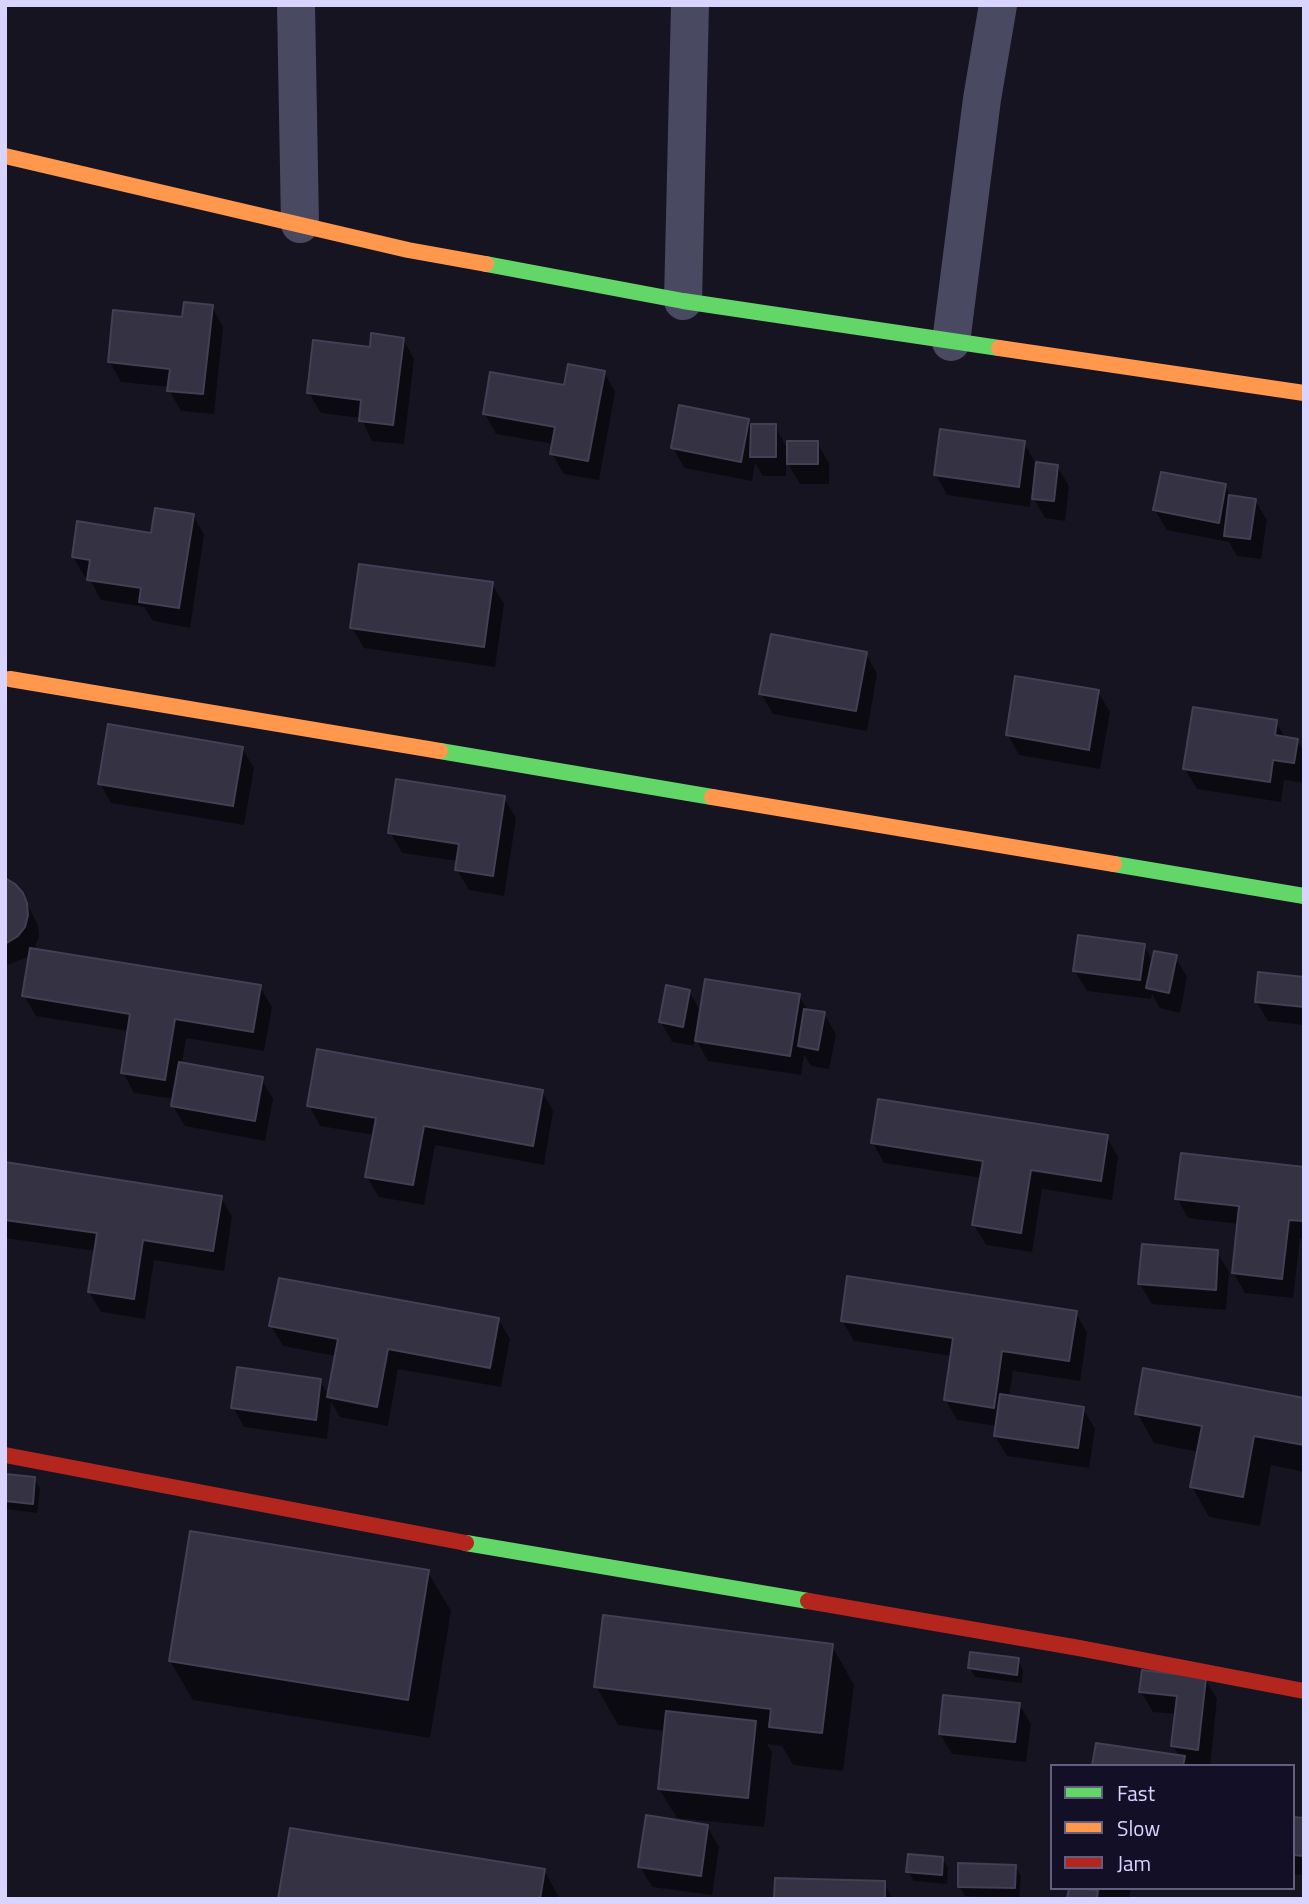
<!DOCTYPE html>
<style>
body{margin:0}
#map{position:relative;width:1309px;height:1904px;overflow:hidden;background:#161421;font-family:"Titillium Web",sans-serif}
canvas{display:block}
.frame{position:absolute;inset:0;border:7px solid #d9d4ff;pointer-events:none}
.legend{position:absolute;left:1050px;top:1764px;width:245px;height:126px;box-sizing:border-box;background:#130f26;border:2px solid #625e7d;margin:0;padding:9px 12px;list-style:none;font-size:21px;color:#d9d4ff}
.legend li{display:flex;align-items:center;gap:14px;height:35px}
.legend b{width:35px;border:2px solid #625e7d}
</style>
<div id="map">
<canvas width="1309" height="1904"></canvas>
<div class="frame"></div>
<ul class="legend">
<li><b style="height:9px;background:#63d668"></b>Fast</li>
<li><b style="height:9px;background:#ff974d"></b>Slow</li>
<li><b style="height:9px;background:#b3261e"></b>Jam</li>
</ul>
</div>
<script>
const context = document.querySelector('canvas').getContext('2d');
context.lineJoin = 'round';
function paint(path, color) {
  context.fillStyle = color;
  context.fill(path, 'evenodd');
}
function strokePath(path, color, width, dash) {
  context.strokeStyle = color;
  context.lineWidth = width;
  context.lineCap = dash ? 'butt' : 'round';
  context.setLineDash(dash || []);
  context.stroke(path);
}
paint(new Path2D(`
 M212,307l11,20 -9,87 -33,-3 -12,-21 1,-3 -49,-5 -11,-20 74,-43z
 M403,339l11,20 -10,85 -32,-3 -11,-23 -40,-5 -12,-20 63,-45z
 M604,372l11,20 -16,88 -35,-6 -12,-20 2,-10 -58,-10 -11,-20z
 M748,421l3,5h24l13,24 29,-7 12,20v21h-29l-14,-24v16h-23l-8,-13 -3,18 -68,-13 -11,-21z
 M1024,443l12,21 21,2 12,20 -4,35 -20,-3 -14,-24 -1,13 -83,-12 -11,-20z
 M1225,486l6,11 24,3 12,20 -6,39 -24,-3 -8,-14 -62,-12 -12,-20z
 M193,515l11,20 -14,93 -37,-7 -9,-14 -43,-7 -12,-22 -4,-1 -12,-20 80,-22z
 M492,584l12,20 -9,63 -131,-19 -12,-20z
 M866,654l11,20 -10,57 -94,-17 -12,-20z
 M1098,692l12,20 -10,57 -81,-14 -11,-20z
 M1276,722l10,17 11,1 7,12v31l-20,-3 -3,22 -84,-13 -12,-20z
 M242,748l12,20 -10,57 -133,-22 -11,-20z
 M504,798l12,20 -12,78 -35,-6 -12,-20 1,-9 -56,-8 -12,-21z
 M5,880l17,14 16,31 1,12 -6,14 227,36 12,20 -8,44 -78,-13 -4,26 79,15 12,20 -8,42 -80,-15 -12,-20 1,-7 -40,-6 -11,-21 6,-41 -93,-15 -12,-20 6,-40 -25,10z
 M1144,946l9,16 22,-5 12,20 -7,36 -20,-5 -8,-14 -1,5 -64,-8 -12,-20z
 M1304,979v46l-36,-4 -12,-20z
 M689,991l12,21 98,-16 9,15 16,3 12,20 -7,35 -18,-3 -7,-11 -3,20 -93,-14 -13,-23 -1,8 -22,-4 -11,-20z
 M542,1091l11,20 -9,54 -109,-20 -11,60 -45,-8 -12,-20 7,-42 -54,-9 -11,-21z
 M1107,1137l11,20 -6,43 -70,-11 -10,63 -46,-7 -12,-20 8,-47 -98,-15 -11,-20z
 M5,1164l216,33 11,20 -8,54 -70,-11 -9,59 -44,-7 -12,-20 7,-41 -91,-13z
 M1304,1169v70h-4l-7,59 -48,-5 -12,-21 6,-48 -51,-6 -11,-20z
 M1217,1252l12,20 -3,38 -74,-6 -12,-20z
 M1076,1313l11,20 -7,48 -67,-10 -4,26 74,12 12,20 -6,39 -82,-12 -12,-20 2,-10 -40,-6 -11,-20 6,-44 -98,-15 -12,-21z
 M498,1319l12,20 -9,48 -103,-18 -10,57 -48,-9 -9,-15 -4,37 -83,-12 -11,-20 87,-26 9,15 7,-40 -53,-10 -12,-20z
 M1304,1399v73l-33,-7 -11,61 -51,-9 -17,-30 7,-35 -45,-9 -17,-30z
 M5,1476l29,3 6,9 -3,25 -32,-4z
 M428,1572l23,39 -21,127 -237,-38 -23,-39z
 M832,1646l22,39 -11,86 -50,-6 -11,-19 -15,-2 5,8 -8,75 -87,-9 -18,-29 6,-58 -47,-6 -22,-39z
 M1018,1660l5,10 -1,13 -47,-6 -5,-9z
 M1205,1679l12,20 -7,67h-116l86,-9 -7,-11 4,-32 -24,-2 -12,-20z
 M1019,1704l12,20 -5,38 -74,-8 -12,-20z
 M1293,1819l11,1v55l-11,-1z
 M707,1826l12,21 -7,48 -60,-8 -12,-21z
 M942,1858l6,10 -1,16 -33,-3 -6,-9z
 M1015,1867l6,9 -2,23 -54,-3 -6,-10z
 M544,1870l16,29h-280z
 M884,1883l9,16h-117z
 M1071,1888h60l-2,11h-60z`), '#0007');
const building = new Path2D(`
 M184,302l29,3 -10,89 -36,-3 3,-22 -62,-7 5,-52 69,7z
 M371,333l33,5 -11,87 -34,-4 2,-21 -54,-7 6,-53 57,7z
 M568,364l37,7 -17,90 -38,-7 5,-27 -72,-13 7,-42 74,13z
 M679,405l70,14 -8,43 -70,-14z
 M751,424h25v33h-26z
 M940,429l85,12 -6,46 -85,-12z
 M787,441h31v23h-31z
 M1036,462l22,3 -4,36 -22,-2z
 M1161,472l65,12 -7,39 -66,-13z
 M1229,495l27,4 -6,40 -26,-3z
 M155,508l39,6 -15,94 -40,-6 2,-14 -54,-8 3,-20 -18,-3 5,-36 74,12z
 M359,564l134,18 -9,65 -134,-19z
 M771,634l96,18 -11,59 -97,-17z
 M1015,676l84,14 -10,60 -83,-15z
 M1193,707l84,13 -2,15 23,4 -4,24 -21,-3 -3,22 -87,-13z
 M108,724l135,23 -10,59 -135,-22z
 M396,779l109,17 -12,80 -38,-6 4,-26 -71,-11z
 M5,878l10,6 8,9 4,10 1,12 -3,12 -7,9 -13,8z
 M1078,935l67,9 -5,36 -67,-9z
 M30,948l231,37 -8,47 -78,-13 -10,61 -44,-7 9,-59 -108,-18z
 M1154,951l23,4 -8,38 -23,-5z
 M1258,972l46,5v30l-49,-5z
 M705,979l95,15 -10,62 -95,-15z
 M666,985l24,5 -7,37 -24,-5z
 M804,1009l21,3 -7,38 -20,-4z
 M317,1049l226,41 -10,56 -109,-20 -11,59 -48,-8 11,-59 -69,-12z
 M179,1062l84,15 -8,44 -84,-15z
 M878,1099l230,36 -7,46 -70,-11 -10,63 -49,-8 11,-64 -112,-18z
 M1181,1153l123,14v54l-15,-1 -7,59 -50,-6 7,-67 -64,-7z
 M5,1162l217,34 -9,55 -70,-11 -9,59 -46,-7 9,-59 -92,-13z
 M1142,1244l76,6 -2,40 -78,-6z
 M847,1276l230,35 -8,50 -67,-10 -8,57 -50,-8 9,-62 -112,-17z
 M279,1278l220,40 -9,50 -102,-19 -11,58 -50,-10 11,-58 -69,-13z
 M237,1367l84,12 -5,41 -85,-12z
 M1143,1368l161,30v47l-50,-9 -11,61 -53,-10 12,-61 -67,-12z
 M1000,1394l84,13 -6,41 -84,-12z
 M5,1474l30,3 -2,27 -28,-3z
 M190,1531l239,39 -21,130 -239,-39z
 M603,1615l230,29 -11,89 -53,-6 2,-18 -177,-22z
 M970,1652l49,6 -2,17 -49,-7z
 M1142,1670l64,8 -8,72 -27,-4 6,-50 -38,-4z
 M943,1695l77,8 -5,39 -76,-8z
 M666,1711l90,10 -8,77 -90,-9z
 M1096,1743l89,13 -2,10h-91z
 M646,1815l62,10 -7,51 -63,-9z
 M1293,1817l11,1v38l-11,-1z
 M290,1828l255,41 -5,30h-262z
 M908,1854l35,3 -1,18 -36,-3z
 M958,1863l58,2 -1,23 -57,-1z
 M775,1878l110,3v18h-111z
 M1069,1888l29,2 -1,9h-30z`);
paint(building, '#343243');
strokePath(building, '#433f54', 2);
strokePath(new Path2D(`
 M296,5l4,219
 M683,301l7,-296
 M951,342l31,-243 16,-94`), '#4a4962', 38);
strokePath(new Path2D(`
 M486,264l197,37 316,47
 M440,751l272,46
 M1114,864l190,32
 M466,1543l342,58`), '#63d668', 16);
strokePath(new Path2D(`
 M5,156l403,94 78,14
 M999,348l305,45
 M10,679l430,72
 M712,797l402,67`), '#ff974d', 16);
strokePath(new Path2D(`
 M5,1455l461,88
 M808,1601l271,47 225,43`), '#b3261e', 16);
</script>
